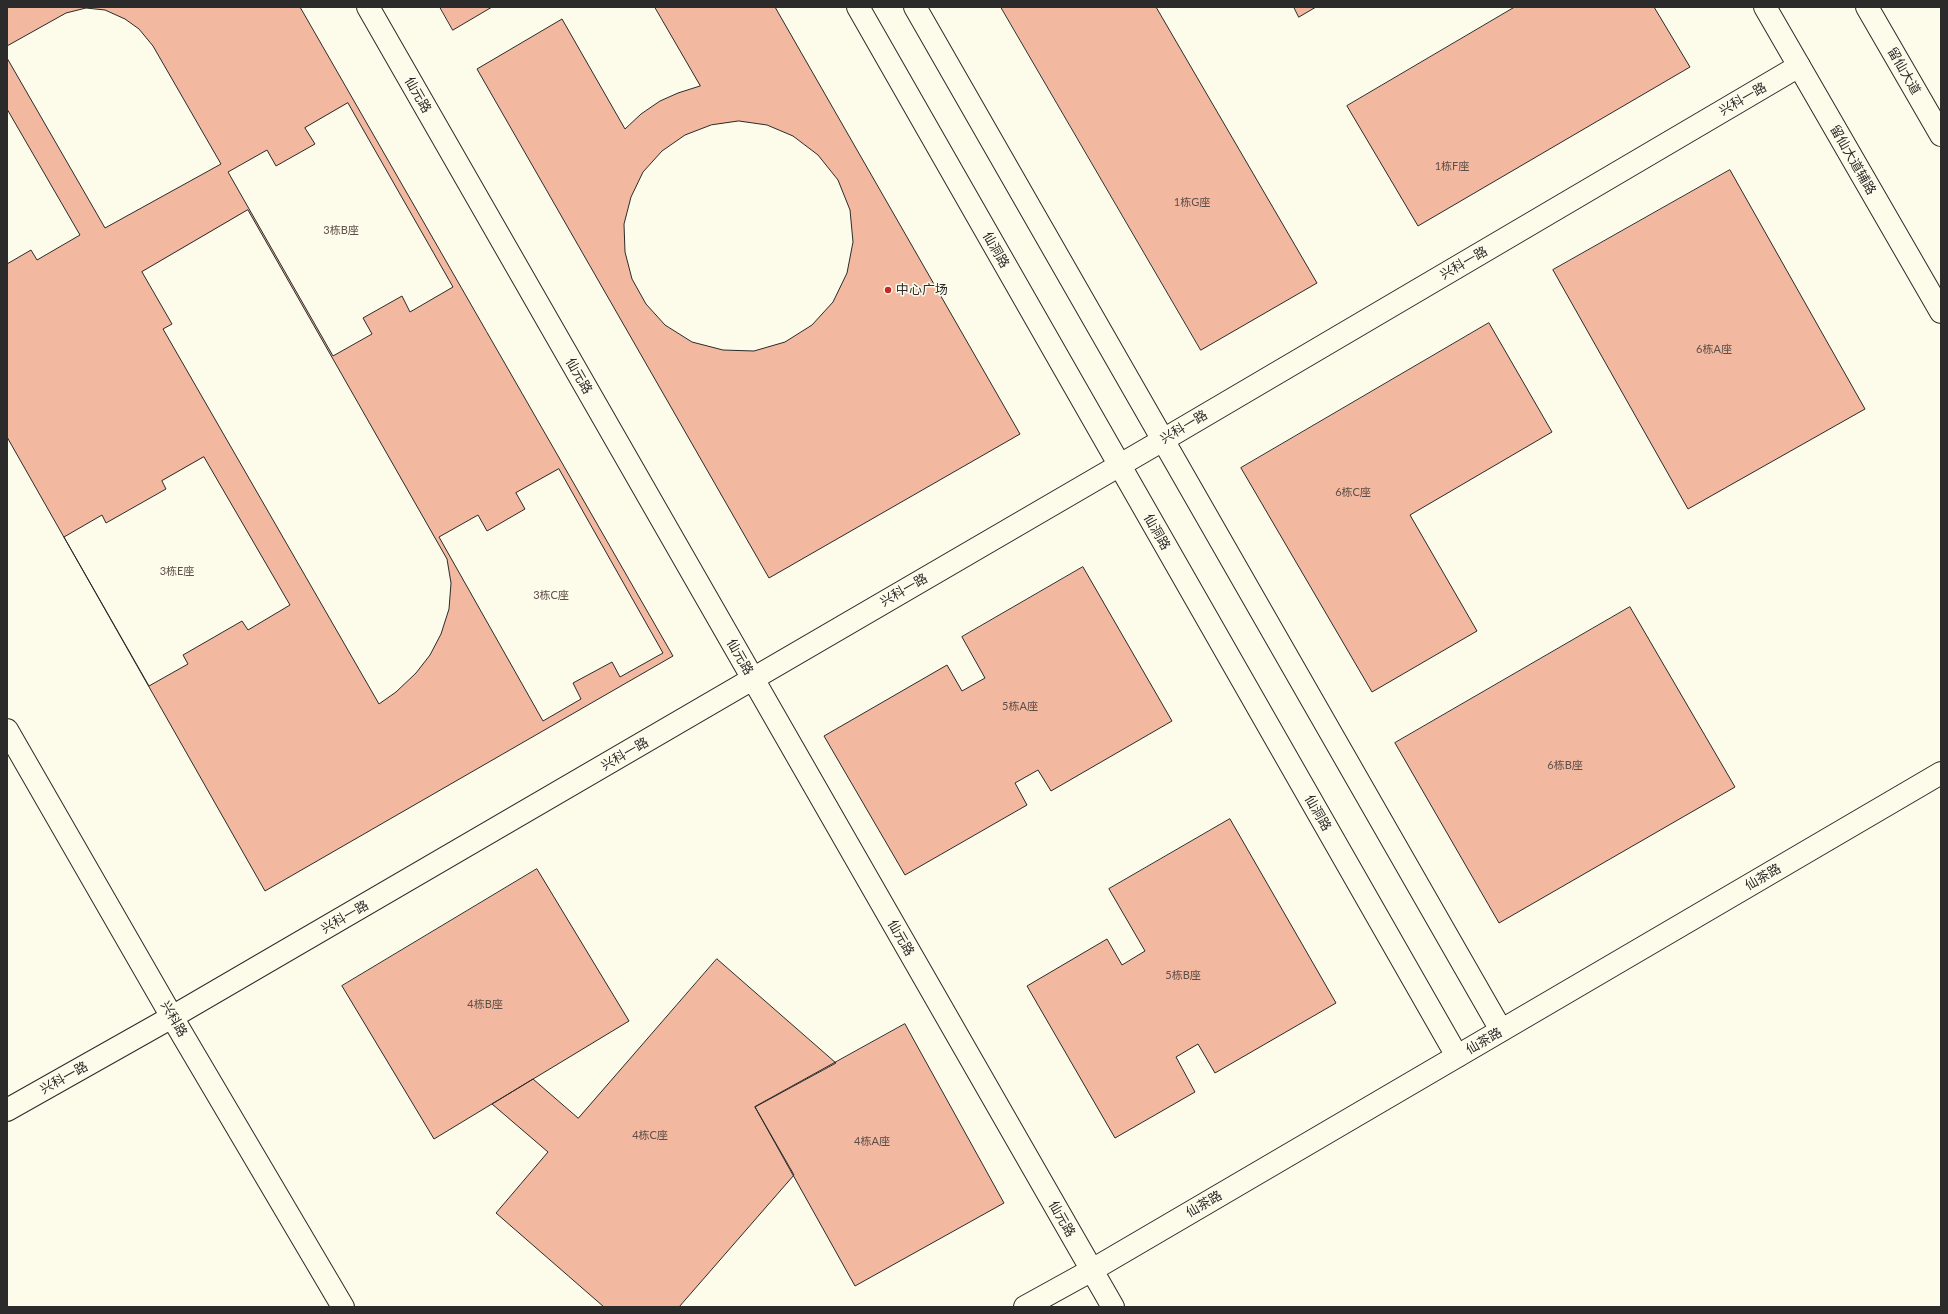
<!DOCTYPE html>
<meta charset="utf-8">
<style>
body{margin:0}
#map{position:relative;width:1948px;height:1314px;overflow:hidden;background:#fdfbea;font-family:Lato,sans-serif}
canvas{display:block}
.frame{position:absolute;inset:0;border:8px solid #2b2b2b;pointer-events:none}
</style>
<div id="map">
<canvas width="1948" height="1314"></canvas>
<div class="frame"></div>
</div>
<script>
const context = document.querySelector('canvas').getContext('2d');
context.lineJoin = 'round';
function paint(path, color) {
  context.fillStyle = color;
  context.fill(path, 'evenodd');
}
function strokePath(path, color, width, dash) {
  context.strokeStyle = color;
  context.lineWidth = width;
  context.lineCap = dash ? 'butt' : 'round';
  context.setLineDash(dash || []);
  context.stroke(path);
}
function drawText(font, color, halo, rows, align = 'center') {
  context.font = font + ' Lato,"Noto Sans SC",sans-serif';
  context.lineWidth = 3;
  context.setLineDash([]);
  context.textBaseline = 'middle';
  context.strokeStyle = halo;
  context.fillStyle = color;
  for (const [text, x, y, turn = 0] of rows) {
    context.save();
    context.translate(x, y);
    context.rotate((+turn || 0) * Math.PI / 180);
    context.textAlign = isNaN(turn) ? turn : align;
    if (halo) context.strokeText(text, 0, 0);
    context.fillText(text, 0, 0);
    context.restore();
  }
}
const building = new Path2D(`
 M7,7h293l373,649 -408,235 -258,-454v-379l98,170 116,-64 -68,-118 -14,-17 -14,-10 -20,-9 -19,-2 -20,5 -59,33zM248,210l199,349 4,24 -2,26 -8,25 -11,21 -14,18 -20,19 -17,12 -216,-375 9,-5 -30,-52z
 M440,7h52l-39,23z
 M655,7h120l245,427 -251,144 -292,-509 85,-50 63,110 16,-15 19,-13 18,-8 22,-7zM739,121l28,4 26,11 25,19 20,25 12,30 3,32 -6,31 -14,29 -21,23 -27,17 -31,9 -31,-1 -31,-8 -27,-17 -19,-21 -14,-25 -7,-27 -1,-28 7,-27 12,-25 19,-21 23,-16 26,-10z
 M1001,7h155l161,276 -116,67z
 M1294,7h22l-17,10z
 M1515,7h139l36,60 -272,159 -71,-120z
 M348,103l105,184 -43,25 -8,-16 -39,22 9,16 -39,22 -105,-184 39,-22 9,16 39,-22 -10,-16z
 M7,109l73,126 -43,25 -6,-10 -24,14z
 M1730,170l135,239 -177,100 -135,-239z
 M1489,323l63,109 -142,83 67,116 -105,61 -131,-224z
 M204,457l86,148 -42,25 -6,-9 -59,34 5,9 -39,22 -85,-149 38,-22 4,8 60,-34 -4,-8z
 M559,469l104,184 -43,24 -8,-15 -39,21 8,16 -38,22 -104,-184 39,-22 9,16 38,-22 -9,-16z
 M1083,567l89,154 -121,70 -13,-21 -23,13 12,22 -122,70 -81,-139 123,-71 15,26 23,-13 -23,-41z
 M1630,607l105,180 -236,136 -104,-180z
 M1230,819l106,184 -121,70 -17,-29 -22,13 19,35 -80,46 -88,-152 80,-47 15,26 23,-14 -36,-62z
 M537,869l92,152 -195,118 -92,-153z
 M717,959l119,104 -81,44 39,68 -115,132h-75l-108,-94 52,-61 -56,-48 41,-25 45,39z
 M905,1024l99,179 -149,83 -100,-179z`);
paint(building, '#f2b8a0');
strokePath(building, '#2b2b2b', 1);
const minor = new Path2D(`
 M368,7l745,1300
 M7,730l165,287 171,290
 M7,1110l165,-93 991,-577 636,-374
 M1025,1307l67,-37 849,-497`);
const major = new Path2D(`
 M858,7l599,1049
 M915,7l586,1023
 M1765,7l176,305
 M1867,7l74,128`);
strokePath(minor, '#2b2b2b', 24);
strokePath(major, '#2b2b2b', 24);
strokePath(minor, '#fdfbea', 22);
strokePath(major, '#fdfbea', 22);
for (const [x, y, r, color] of [
 [888,290,4,"#c62828"]
]) {
  const dot = new Path2D();
  dot.arc(x, y, r, 0, 2 * Math.PI);
  context.fillStyle = color;
  context.fill(dot);
  strokePath(dot, '#fdfbea', 1.5);
}
drawText('11px', '#5d4e48', null, [
 ["1栋F座",1452,166],
 ["1栋G座",1192,202],
 ["3栋B座",341,230],
 ["6栋A座",1714,349],
 ["6栋C座",1353,492],
 ["3栋E座",177,571],
 ["3栋C座",551,595],
 ["5栋A座",1020,706],
 ["6栋B座",1565,765],
 ["5栋B座",1183,975],
 ["4栋B座",485,1004],
 ["4栋C座",650,1135],
 ["4栋A座",872,1141]
]);
drawText('13px', '#2b2b2b', '#fdfbea', [
 ["留仙大道",1904,71,60],
 ["仙元路",418,95,60],
 ["兴科一路",1743,99,-30],
 ["留仙大道辅路",1853,160,60],
 ["仙洞路",996,250,60],
 ["兴科一路",1464,263,-30],
 ["仙元路",579,376,60],
 ["兴科一路",1184,427,-31],
 ["仙洞路",1157,532,60],
 ["兴科一路",904,590,-30],
 ["仙元路",740,657,60],
 ["兴科一路",625,754,-30],
 ["仙洞路",1318,813,60],
 ["仙茶路",1763,877,-30],
 ["兴科一路",345,917,-30],
 ["仙元路",901,938,60],
 ["兴科路",174,1019,60],
 ["仙茶路",1484,1041,-30],
 ["兴科一路",64,1078,-29],
 ["仙茶路",1204,1204,-30],
 ["仙元路",1062,1219,60]
]);
drawText('13px', '#2b2b2b', '#fdfbea', [
 ["中心广场",896,290]
], 'left');
</script>
